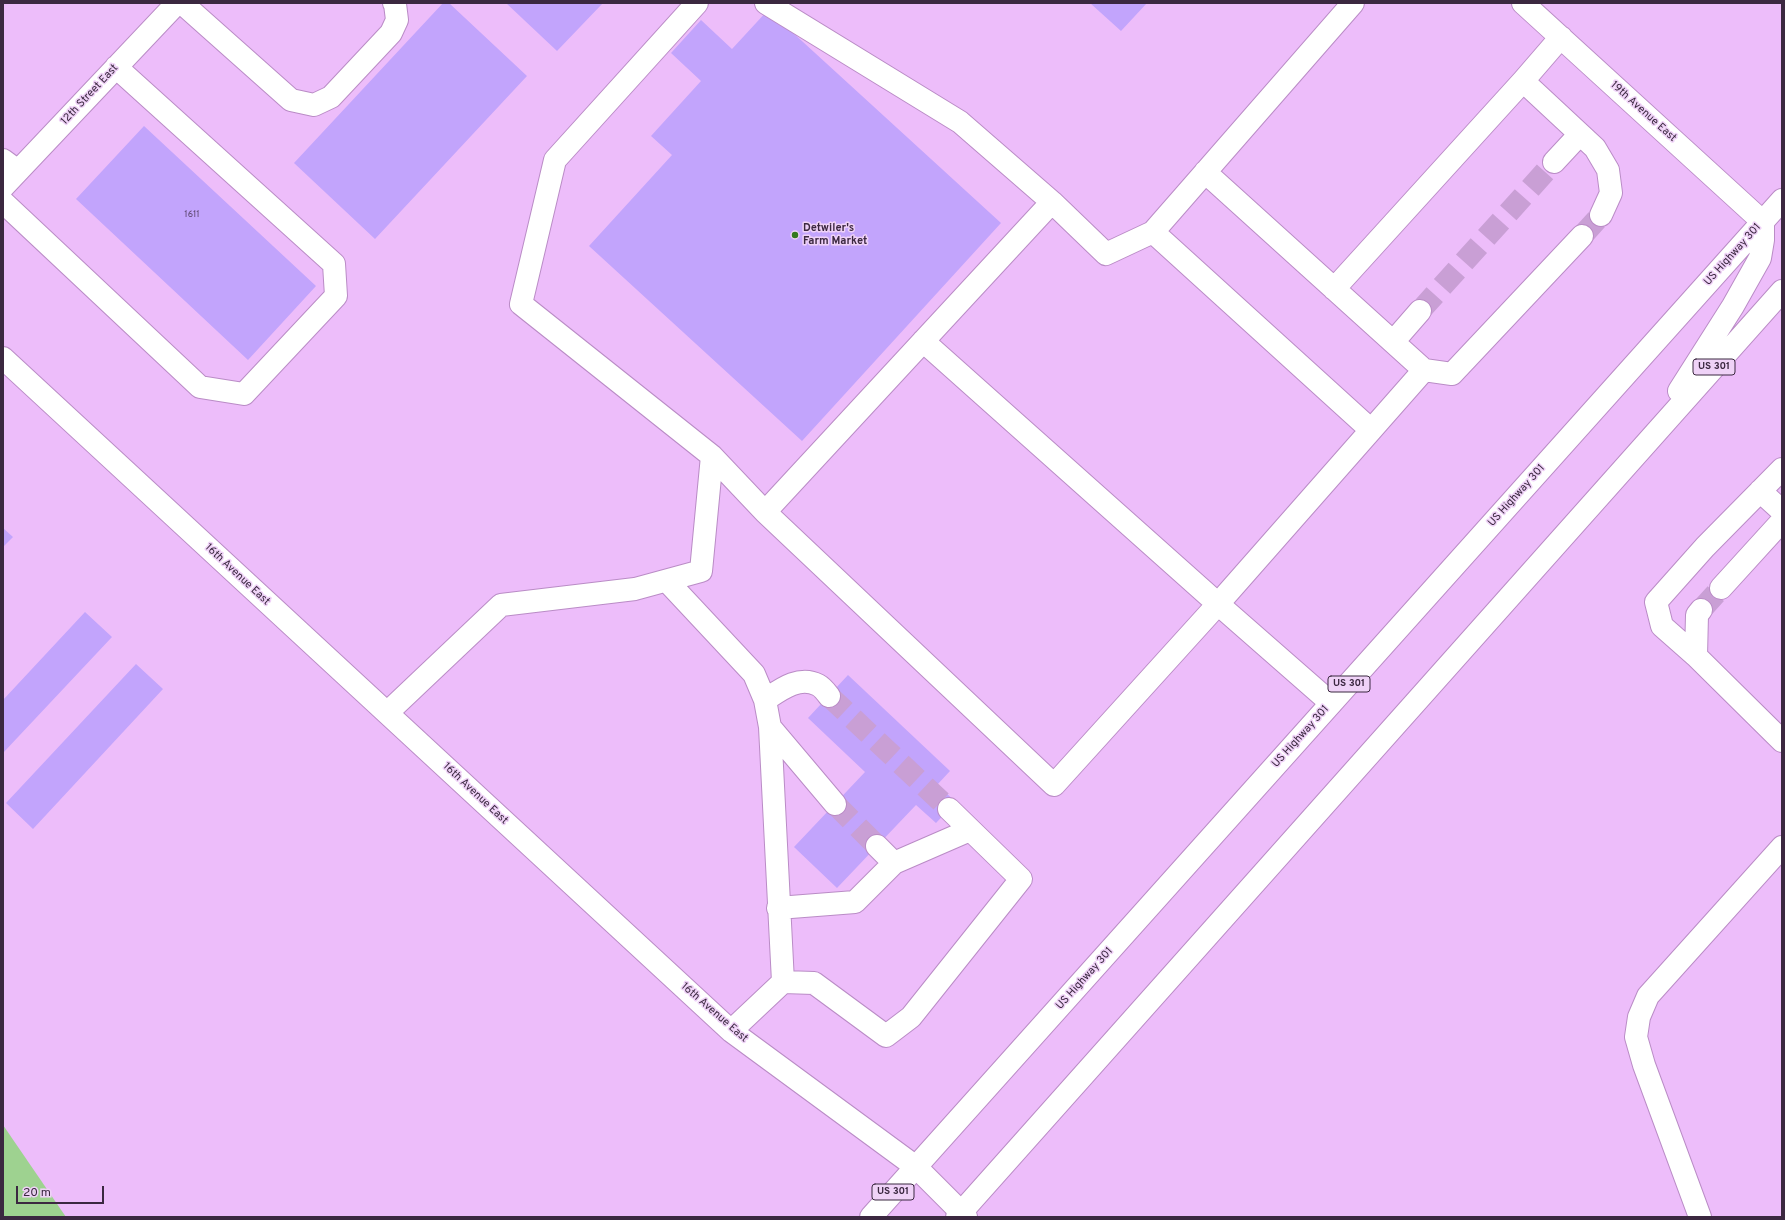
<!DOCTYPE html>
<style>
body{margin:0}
#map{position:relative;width:1785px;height:1220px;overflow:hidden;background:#edbdfa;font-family:Overpass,sans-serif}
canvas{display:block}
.frame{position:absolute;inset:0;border:4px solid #3b2840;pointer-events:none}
.scale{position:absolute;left:16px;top:1186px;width:88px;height:18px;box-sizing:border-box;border:2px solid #3b2840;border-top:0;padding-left:5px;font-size:12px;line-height:14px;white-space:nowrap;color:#3b2840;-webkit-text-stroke:3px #efd2f7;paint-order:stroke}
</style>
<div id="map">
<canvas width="1785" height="1220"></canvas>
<div class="frame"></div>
<div class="scale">20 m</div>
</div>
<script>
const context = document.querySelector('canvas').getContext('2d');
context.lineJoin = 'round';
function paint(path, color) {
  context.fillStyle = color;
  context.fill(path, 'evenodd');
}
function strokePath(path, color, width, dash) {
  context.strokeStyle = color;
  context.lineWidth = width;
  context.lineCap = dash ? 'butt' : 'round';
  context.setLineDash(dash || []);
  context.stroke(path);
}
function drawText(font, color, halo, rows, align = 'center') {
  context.font = font + ' Overpass,sans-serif';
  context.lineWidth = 3;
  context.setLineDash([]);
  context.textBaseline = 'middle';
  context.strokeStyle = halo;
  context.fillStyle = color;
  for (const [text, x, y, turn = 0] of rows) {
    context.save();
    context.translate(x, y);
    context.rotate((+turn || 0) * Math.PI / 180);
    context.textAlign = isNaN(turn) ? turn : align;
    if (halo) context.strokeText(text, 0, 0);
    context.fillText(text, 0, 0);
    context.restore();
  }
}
paint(new Path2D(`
 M3,1125l63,92h-63z`), '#9ed290');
paint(new Path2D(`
 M443,3h6l78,73 -152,163 -81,-76z
 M506,3h97l-46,48z
 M1090,3h57l-26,28z
 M768,10l233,213 -199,218 -213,-195 83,-91 -21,-19 50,-55 -30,-28 30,-33 31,29z
 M144,126l172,160 -68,74 -172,-161z
 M3,528l10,9 -10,10z
 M85,612l27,25 -109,116v-53z
 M136,664l27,25 -130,140 -27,-26z
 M848,675l102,96 -13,14 19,17 -20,21 -20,-18 -79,83 -43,-41 71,-75 -57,-54z`), '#c2a4fc');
strokePath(new Path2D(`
 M1582,236l19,-21
 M1420,311l134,-149
 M1701,610l20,-22
 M829,696l120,113
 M835,804l42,42`), '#c99fd5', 22, [22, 11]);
const minor = new Path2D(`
 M182,3l109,97 23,5 17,-8 60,-64 6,-13 -2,-16 -1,-1
 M697,3l-142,157 -34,144 191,152 53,56 287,-310 -92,-80 -194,-119
 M1523,3l240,219
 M1523,81l38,-44
 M3,160l15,11
 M1554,162l26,-28
 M1205,172l219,198 28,4 130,-138
 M3,187l174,-184
 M3,202l197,185 44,7 92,-98 -2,-32 -218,-197
 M1052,202l54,52 47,-22 200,-229
 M1153,232l218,198
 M1334,289l189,-208 72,67 13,22 3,23 -10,22
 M923,341l295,263 206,-234
 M1393,342l27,-31
 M3,358l728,673 185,136 50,50
 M1782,469l-77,78 -49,55 6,24 34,30 86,85
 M1760,491l22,20
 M765,512l289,273 164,-181 113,99
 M667,581l87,93 11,26 5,27 13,255
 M1721,588l61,-67
 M1696,656l1,-41 4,-5
 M765,700c15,-10 34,-25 53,-15 4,2 8,7 11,11
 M387,713l114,-108 134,-16 66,-18 11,-115
 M770,727l65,77
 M877,846l17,17
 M778,908l77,-6 39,-39 76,-33
 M731,1031l52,-49 31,1 72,53 25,-19 110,-138 -72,-70
 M1700,1217l-56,-152 -8,-28 3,-20 9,-21 134,-149`);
const major = new Path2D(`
 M1679,391l54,-85 27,-48 3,-18v-18
 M871,1217l911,-1017
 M957,1217l825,-926`);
strokePath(minor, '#ba8cc6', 24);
strokePath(major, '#ba8cc6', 24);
strokePath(minor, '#fff', 22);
strokePath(major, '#fff', 22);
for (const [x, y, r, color] of [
 [795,235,4,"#357a1d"]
]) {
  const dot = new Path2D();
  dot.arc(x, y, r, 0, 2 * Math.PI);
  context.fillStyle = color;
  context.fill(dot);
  strokePath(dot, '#efd2f7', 1.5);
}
drawText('9px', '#5d476f', null, [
 ["1611",192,215]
]);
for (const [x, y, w] of [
 [1714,367,42],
 [1349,684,42],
 [893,1192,42]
]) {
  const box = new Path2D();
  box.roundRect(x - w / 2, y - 8, w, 16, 3);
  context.fillStyle = '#efd2f7';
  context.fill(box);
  strokePath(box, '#3b2840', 1);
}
drawText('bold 10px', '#3b2840', null, [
 ["US 301",1714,367],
 ["US 301",1349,684],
 ["US 301",893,1192]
]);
drawText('11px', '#3b2840', '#efd2f7', [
 ["12th Street East",90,95,-47],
 ["19th Avenue East",1643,112,42],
 ["US Highway 301",1733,255,-48],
 ["US Highway 301",1517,496,-48],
 ["16th Avenue East",237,575,43],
 ["US Highway 301",1301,737,-48],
 ["16th Avenue East",475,794,43],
 ["US Highway 301",1085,979,-48],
 ["16th Avenue East",714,1013,41]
]);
drawText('bold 11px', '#3b2840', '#efd2f7', [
 ["Detwiler's",803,229],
 ["Farm Market",803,242]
], 'left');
</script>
